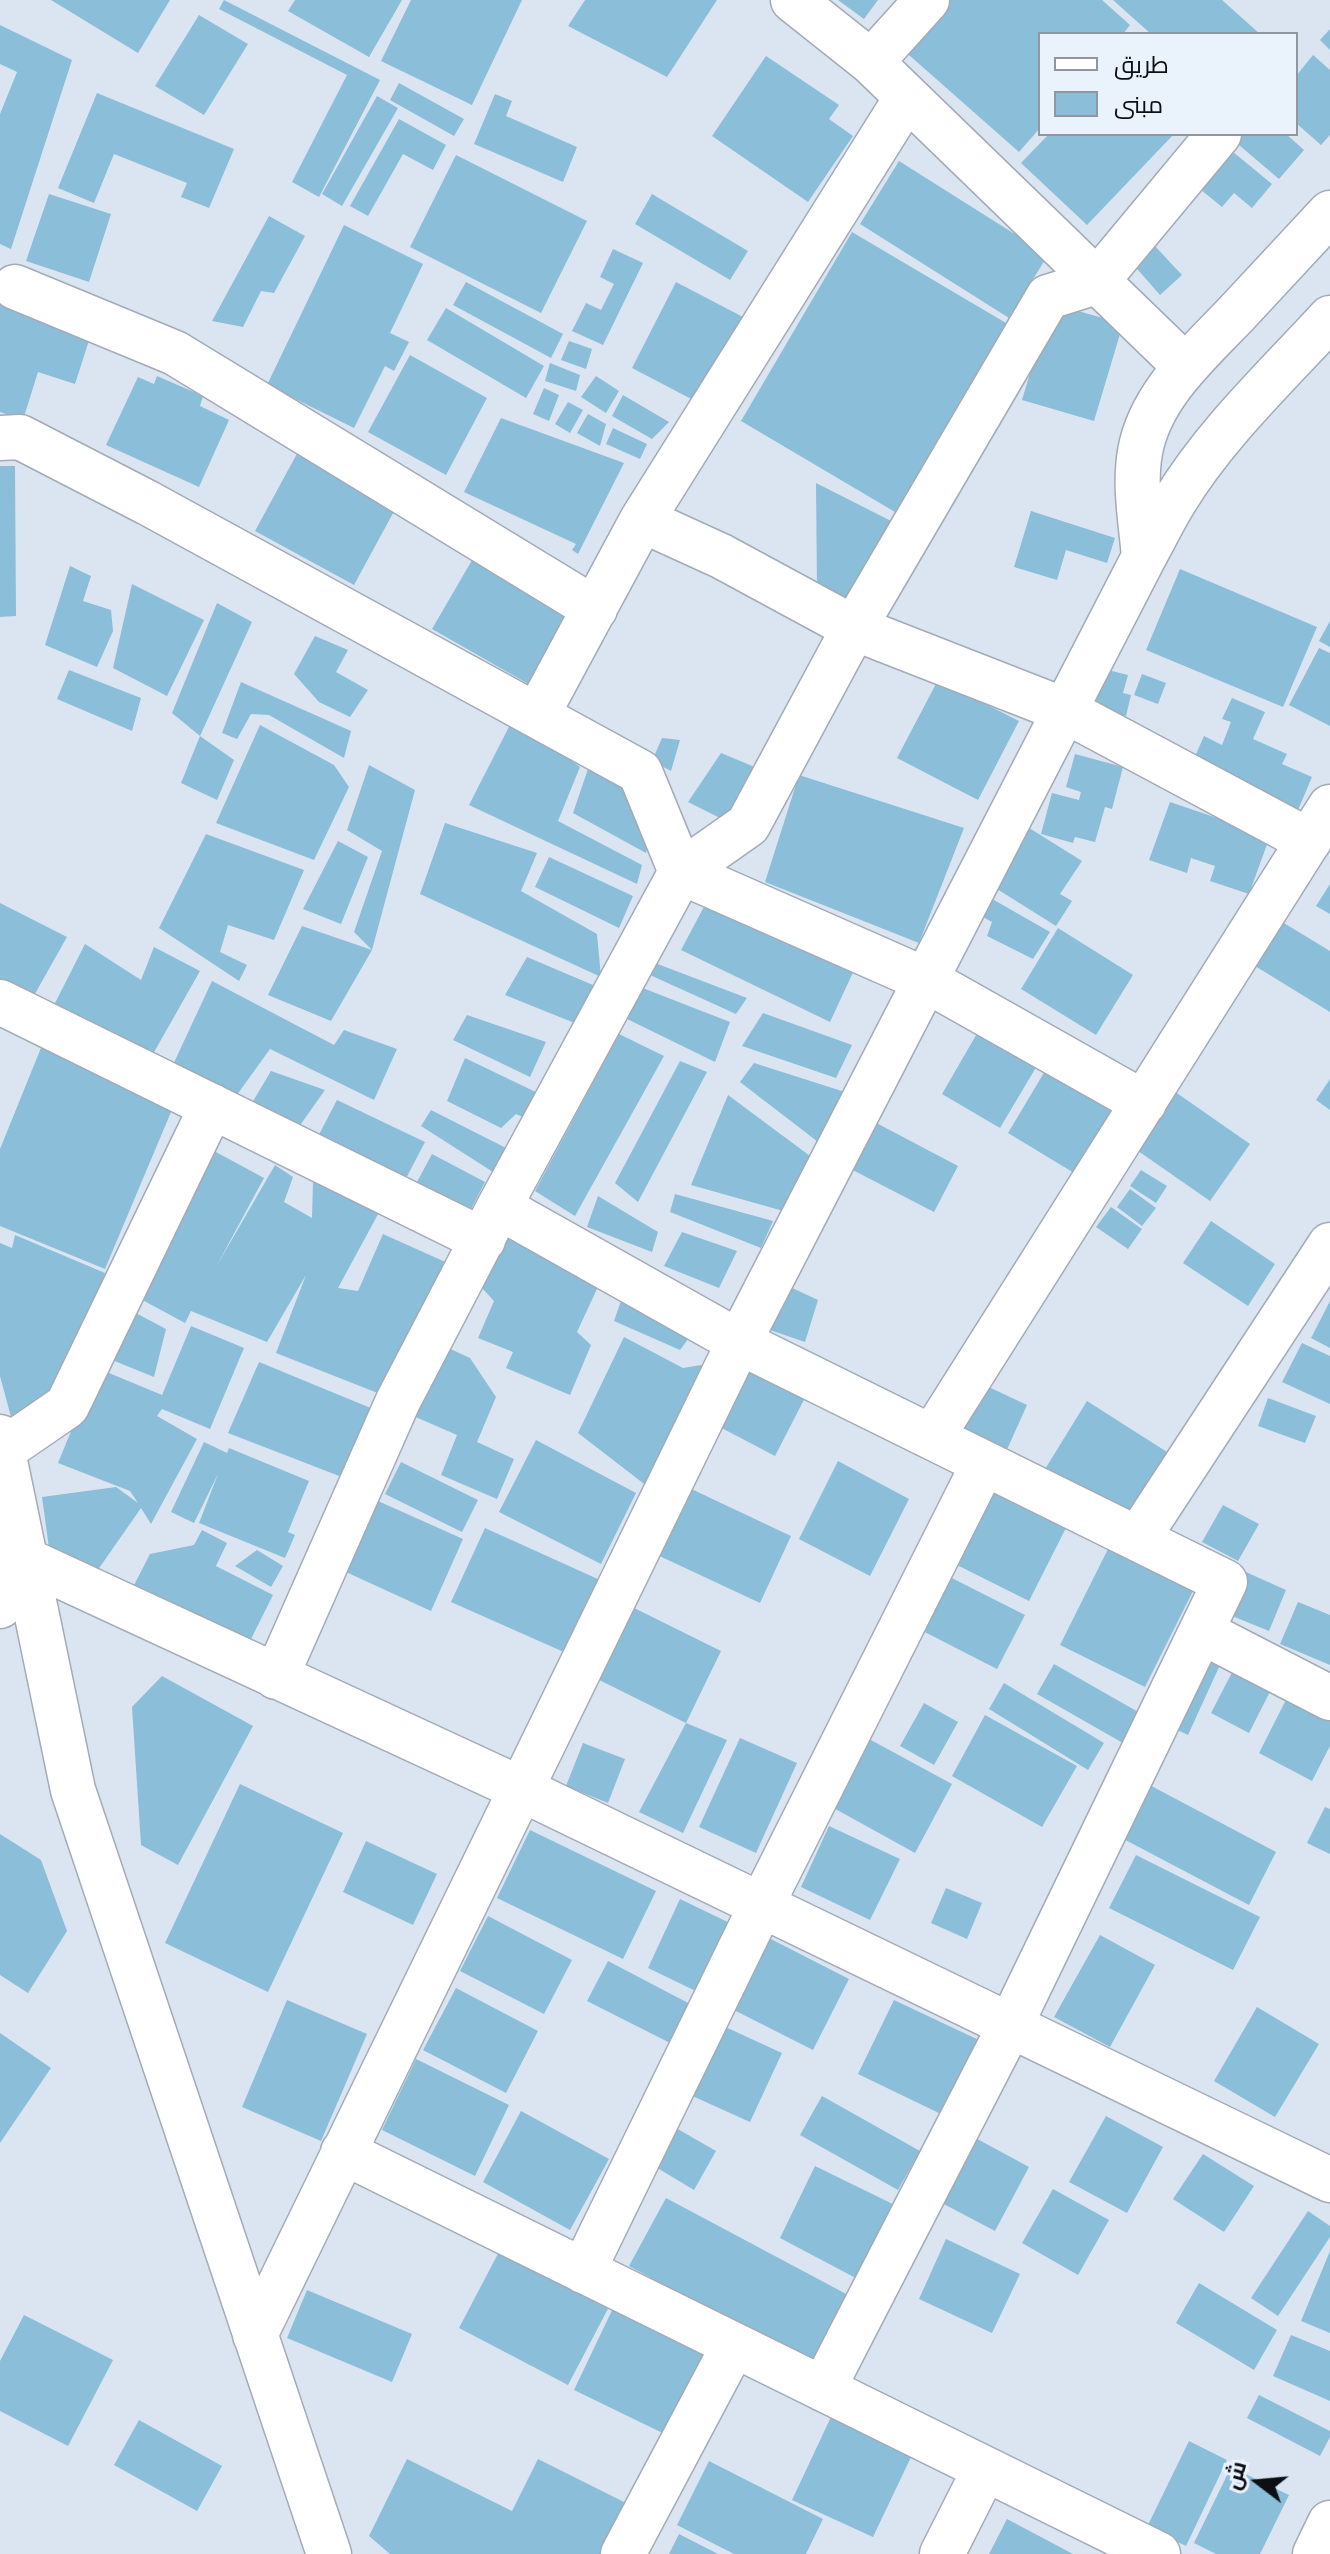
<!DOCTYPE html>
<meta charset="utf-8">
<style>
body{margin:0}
#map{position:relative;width:1330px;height:2554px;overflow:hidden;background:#dbe5f2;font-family:Lora,Cairo,serif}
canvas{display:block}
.legend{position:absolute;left:1038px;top:32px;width:260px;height:104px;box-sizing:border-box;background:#eaf2fc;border:2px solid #91979f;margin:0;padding:10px 14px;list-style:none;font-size:24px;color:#0c0f14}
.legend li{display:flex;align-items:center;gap:16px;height:40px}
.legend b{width:40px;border:2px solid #91979f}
.north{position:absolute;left:1218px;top:2442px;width:80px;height:80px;-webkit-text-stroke:6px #eaf2fc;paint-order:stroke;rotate:286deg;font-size:22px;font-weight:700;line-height:32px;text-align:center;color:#0c0f14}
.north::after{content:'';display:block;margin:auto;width:28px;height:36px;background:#0c0f14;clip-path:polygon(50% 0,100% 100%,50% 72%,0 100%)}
</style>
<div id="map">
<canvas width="1330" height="2554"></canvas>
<ul class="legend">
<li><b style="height:10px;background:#fff"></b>طريق</li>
<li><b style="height:22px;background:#8abed9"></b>مبنى</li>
</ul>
<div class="north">ش</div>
</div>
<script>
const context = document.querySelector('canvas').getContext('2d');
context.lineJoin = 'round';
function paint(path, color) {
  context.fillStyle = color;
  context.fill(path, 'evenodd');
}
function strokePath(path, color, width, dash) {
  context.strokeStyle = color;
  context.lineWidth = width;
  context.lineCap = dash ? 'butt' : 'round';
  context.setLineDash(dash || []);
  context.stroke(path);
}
paint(new Path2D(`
 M51,0h119l-32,53z
 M224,0l156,80 -61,117 -27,-15 55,-107 -128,-66z
 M295,0h107l-33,57 -81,-46z
 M411,0h111l-50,105 -91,-44z
 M585,0h132l-50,77 -99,-51z
 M838,0h40l-14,19z
 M943,0h159l28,25 -7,9h-83v94l-21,24 -118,-104z
 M1113,0h109l38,34h-109z
 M199,15l49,29 -44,71 -49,-29z
 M0,25l72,35 -61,189 -11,-5v-130l17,-42 -17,-8z
 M1330,29v21l-10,-10z
 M1313,55l17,15v65l-9,10 -25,-22v-47z
 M766,56l73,49 -10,14 24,17 -45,66 -96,-66z
 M399,83l65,36 -10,17 -64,-36z
 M97,93l137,56 -25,59 -28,-11 6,-14 -73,-29 -20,49 -36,-15z
 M495,94l17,7 -6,15 71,31 -14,35 -89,-38z
 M377,96l21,12 -56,98 -20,-12z
 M399,119l47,26 -13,25 -30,-16 -35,62 -18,-10z
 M1049,134h125l-87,91 -66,-62z
 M1226,134h60l18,16 -25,29z
 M1227,147l45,37 -20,24 -18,-15 -12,14 -27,-22z
 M456,155l131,66 -46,92 -131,-66z
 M899,161l149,94 -39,63 -149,-94z
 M49,194l62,20 -22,68 -63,-21z
 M652,194l96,57 -18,29 -95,-56z
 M269,216l36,20 -31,57 -13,-2 -18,36 -31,-6z
 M344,225l79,39 -33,69 19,9 -15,29 -9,-5 -31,62 -87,-43z
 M852,232l154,91 -111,189 -154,-91z
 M1153,244l29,31 -22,20 -28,-32z
 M613,249l30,14 -40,82 -31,-14 14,-28 15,7 13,-26 -14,-7z
 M466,282l97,52 -12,24 -98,-53z
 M676,282l67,35 -44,86 -67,-35z
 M3,296l91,29 -19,59 -37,-12 -15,48 -23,-8v-106z
 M1051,303l72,21 -29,97 -72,-21z
 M446,308l98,58 -18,32 -99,-58z
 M569,341l23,8 -6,20 -25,-9z
 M410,355l77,43 -41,77 -78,-43z
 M550,363l30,12 -4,16 -31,-10z
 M157,376l46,20 -3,10 29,14 -30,67 -93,-42 32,-68 16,7z
 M596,376l23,15 -13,22 -25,-16z
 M544,388l15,7 -10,26 -16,-7z
 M623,395l46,27 -17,17 -40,-23z
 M568,402l15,8 -13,23 -15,-9z
 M588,414l18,10 -6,22 -23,-13z
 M501,418l123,45 -46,91 -6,-4 4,-6 -112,-52z
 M613,428l34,16 -7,15 -34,-15z
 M299,450l99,54 -44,81 -99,-54z
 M0,466h15l1,150 -16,1z
 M816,483l85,43 -41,83 -43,-21z
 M1031,511l84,27 -8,25 -41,-13 -9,30 -43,-13z
 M475,555l106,61 -42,74 -107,-61z
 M70,566l21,10 -8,25 28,9 2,21 -16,36 -52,-22z
 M1180,569l137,58 -34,80 -137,-57z
 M132,584l72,36 -37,76 -54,-28z
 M217,603l35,19 -52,114 -28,-23z
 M1330,621v26l-11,-6z
 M315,636l33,14 -12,22 32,18 -18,27 -31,-15 -25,-28z
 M1319,648l11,5v73l-41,-21z
 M1104,669l24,6 -5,18 8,2 -5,21 -32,-8z
 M69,670l72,28 -9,33 -75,-32z
 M1142,674l24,9 -8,21 -24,-9z
 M938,680l81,41 -41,79 -81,-42z
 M241,682l110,49 -7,27 -75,-43 -18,-1 -14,25 -15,-6z
 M1232,698l33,14 -12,27 34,15 -5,10 30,13 -14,33 -57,-25 -52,-15 15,-34 18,9 9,-23 -9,-3z
 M514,717l66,50 -22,54 84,44 -5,19 -168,-79z
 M260,725l74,40 15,22 -35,73 -98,-37z
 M200,736l34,24 -17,40 -36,-17z
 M662,738l18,2 -9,31 -19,-10z
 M721,753l41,17 -34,52 -40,-20z
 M1075,754l48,13 -11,42 -7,-2 -10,35 -20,-5 -2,6 -32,-9 11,-41 27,7 2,-8 -15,-5z
 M590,763l34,20 27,51 -5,19 -73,-40z
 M369,765l46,25 -43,160 -18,-18 28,-81 -35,-21z
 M799,775l165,53 -45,115 -154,-61z
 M1170,802l100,34 -21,58 -39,-13 5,-15 -24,-8 -4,15 -38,-13z
 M445,823l92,30 -16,38 76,43 4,43 -181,-83z
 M1026,826l56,35 -22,33 12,7 -16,25 -67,-42z
 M206,834l98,36 -30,70 -46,-15 -8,27 27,13 -8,16 -80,-53z
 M338,841l30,16 -27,67 -38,-15z
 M549,857l84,39 -14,32 -84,-41z
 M1330,884v30l-14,-8z
 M980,892l70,40 -17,27 -46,-23 5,-14 -20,-11z
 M707,901l149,65 -26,56 -149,-72z
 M0,903l67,34 -35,62 -32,-14z
 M1269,914l61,37v61l-88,-54z
 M302,926l70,24 -41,71 -63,-26z
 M1058,928l75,47 -37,60 -75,-46z
 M85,944l56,36 13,-33 46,24 -51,90 -99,-48z
 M527,957l73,31 -18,38 -77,-31z
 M655,963l92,35 -11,16 -86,-39z
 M212,981l122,64 10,-15 53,19 -23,51 -104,-51 -36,50 -63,-30z
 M635,985l95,37 -15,40 -94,-46z
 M763,1013l89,32 -16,33 -94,-32z
 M467,1015l79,27 -16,35 -77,-37z
 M979,1030l59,34 -38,64 -58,-34z
 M619,1034l45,22 -89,160 -40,-25z
 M45,1038l134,55 -74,176 -105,-43v-77z
 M465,1058l79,38 -13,25 -15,-7 -15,14 -54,-27z
 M680,1061l27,11 -69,130 -23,-19z
 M1051,1061l76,46 -43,72 -76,-46z
 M754,1063l94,30 -26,52 -82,-63z
 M271,1071l54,19 -29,41 -47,-23z
 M1330,1079v31l-14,-10z
 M1171,1089l79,55 -40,57 -79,-55z
 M728,1095l82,61 -16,58 -103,-29z
 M337,1100l88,42 -23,44 -88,-42z
 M431,1110l77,39 -15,23 -72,-46z
 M867,1118l91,48 -24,46 -91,-47z
 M203,1145l61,33 -48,89 59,-102 18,12 -9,25 28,16 1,-37 76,13 -51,94 20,3 25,-57 69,31 -54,136 -122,-48 30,-78 -39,67 -76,-31 -6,12 -61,-33z
 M432,1154l53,28 -18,35 -56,-24z
 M1141,1170l26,16 -11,17 -26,-17z
 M1130,1189l26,19 -14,18 -25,-19z
 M675,1194l98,27 -12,27 -91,-36z
 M598,1196l60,36 -6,20 -65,-25z
 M1111,1207l31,22 -14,20 -32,-22z
 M1211,1221l64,43 -27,42 -65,-43z
 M507,1229l96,47 -26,56 14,13 -21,50 -64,-27 7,-16 -35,-14 16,-37 -14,-15z
 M682,1232l55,19 -18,37 -55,-22z
 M15,1235l90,38 -53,133 -41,11 -11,-41v-133l12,5z
 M788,1286l30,14 -13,42 -38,-13z
 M622,1298l72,33 -14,19 -66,-29z
 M1330,1301v47l-19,-10z
 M132,1311l34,18 -12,48 -42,-17z
 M191,1326l53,22 -34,81 -48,-20 -5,7 40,23 -46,85 -10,-16 -46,66 -44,-11 -9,-66 74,-10 22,16 -8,-12 -72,-28 39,-95 65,27z
 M624,1337l59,31 18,-3 12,6 -61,119 -74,-57z
 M1302,1343l28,13v48l-48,-22z
 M442,1345l28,13 26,39 -19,45 37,17 -17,40 -56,-24 16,-40 -46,-20z
 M749,1357l61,31 -35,68 -61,-32z
 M259,1362l119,49 -31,68 -119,-46z
 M976,1381l51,24 -22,49 -52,-24z
 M1268,1398l48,18 -11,27 -47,-17z
 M1087,1401l91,58 -45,72 -91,-57z
 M536,1440l100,53 -35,71 -102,-52z
 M204,1442l23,11 2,-5 80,33 -21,51 7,3 -10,23 -86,-35 19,-49 -24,49 -23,-11z
 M838,1461l71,38 -39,77 -71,-37z
 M401,1462l77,38 -16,32 -77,-38z
 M983,1478l86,44 -40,79 -86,-43z
 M685,1486l106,50 -31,67 -107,-50z
 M378,1501l85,38 -32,72 -85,-39z
 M1223,1505l36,19 -21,37 -36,-19z
 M485,1528l115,52 -34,73 -115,-51z
 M202,1530l25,13 -11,23 57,29 -27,54 -115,-58 19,-37 44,-9z
 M1108,1549l85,42 -48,96 -85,-42z
 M257,1550l26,16 -12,21 -36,-21z
 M1237,1568l49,22 -17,41 -49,-20z
 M938,1571l87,44 -28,54 -86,-44z
 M620,1601l101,50 -35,72 -101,-50z
 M1298,1602l32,13v50l-50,-21z
 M1207,1645l18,9 -37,81 -17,-8z
 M1239,1659l38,19 -28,55 -38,-20z
 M1054,1664l93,53 -17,30 -93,-53z
 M162,1676l91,50 -75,139 -37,-20 -9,-138z
 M1004,1683l100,60 -16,27 -99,-61z
 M1292,1688l38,19v39l-18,35 -53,-28z
 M924,1703l34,19 -24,43 -34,-19z
 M985,1715l92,51 -35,61 -90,-51z
 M686,1723l41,17 -44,93 -44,-21z
 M858,1733l94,51 -37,69 -94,-52z
 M740,1738l57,25 -41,90 -57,-26z
 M583,1743l42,16 -17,44 -42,-17z
 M1142,1781l134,71 -27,53 -135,-71z
 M240,1784l103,49 -75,159 -103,-49z
 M1325,1807l5,2v45l-23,-11z
 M829,1826l71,33 -30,61 -69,-33z
 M530,1830l126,61 -33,68 -126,-61z
 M0,1834l41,26 26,71 -39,62 -28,-18z
 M366,1841l71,33 -24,51 -70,-33z
 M1136,1855l124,62 -27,53 -124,-62z
 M946,1888l36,15 -15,36 -36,-16z
 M680,1899l56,27 -32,69 -56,-27z
 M488,1916l84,44 -28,54 -84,-43z
 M1100,1935l55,30 -45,82 -56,-30z
 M767,1937l82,42 -36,71 -83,-42z
 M608,1961l84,44 -20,39 -85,-43z
 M456,1988l82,43 -32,62 -83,-43z
 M287,2000l80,34 -46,107 -79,-34z
 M894,2000l87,41 -36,75 -87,-42z
 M1257,2007l62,37 -44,73 -61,-36z
 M721,2025l61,28 -32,69 -62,-28z
 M0,2033l51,35 -51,75z
 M416,2059l93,46 -34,71 -93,-46z
 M822,2096l98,55 -22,39 -98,-55z
 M521,2111l88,48 -39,71 -87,-48z
 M1106,2116l57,31 -36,66 -58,-31z
 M676,2128l40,23 -22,39 -40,-24z
 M970,2135l59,32 -34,64 -59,-31z
 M1203,2154l51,32 -30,46 -51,-33z
 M815,2166l92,45 -38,74 -89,-47z
 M1053,2189l56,31 -31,55 -56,-32z
 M666,2198l184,98 -37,69 -184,-99z
 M1308,2211l22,15v11l-52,79 -27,-18z
 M946,2239l74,35 -28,59 -73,-34z
 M501,2248l109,57 -42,80 -109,-57z
 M1330,2251v82l-29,-12z
 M1199,2283l78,47 -23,40 -78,-47z
 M307,2290l105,44 -20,48 -105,-44z
 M615,2304l102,50 -40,86 -103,-50z
 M24,2315l89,45 -45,86 -68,-35v-50z
 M1291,2335l39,16v50l-57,-25z
 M1259,2395l71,36v6l-10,19 -73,-38z
 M831,2417l81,38 -39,82 -81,-37z
 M139,2420l83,46 -25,45 -83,-46z
 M1189,2441l38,19 -41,86 -39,-19z
 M407,2459l105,52 26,-52 100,50 -23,45h-225l-21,-18z
 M709,2461l114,58 -17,35h-72l-57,-29z
 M1231,2467l58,28 -29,59h-44l-22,-11z
 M1007,2519l66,35h-84z
 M679,2534l39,20h-49z`), '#8abed9');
const minor = new Path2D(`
 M793,0l78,62 315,305
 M871,62l56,-62
 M15,287l160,66 420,256
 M0,438l20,-1 128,66 492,269 41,100 245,108 218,123
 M642,520l79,36 133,72 210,82 245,131
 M1144,557c-3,-35 -10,-71 -4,-105 10,-57 59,-99 97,-139 31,-33 62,-67 93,-100
 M537,715l105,-195 265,-423
 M0,1002l483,238
 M499,1207l240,135 486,240 -215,444 -187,363
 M0,1437l73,353 256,764
 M932,1437l398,-630
 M3,1450l64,-44 145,-300
 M1138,1538l192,-293
 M0,1548l521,241 809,391
 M0,1606l25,-46
 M1202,1632l128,66
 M276,1677l122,-276 101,-194 182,-335 67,-47 106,-197 194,-331 48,-15 123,-148
 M343,2152l815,402
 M583,2271l178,-365 223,-443
 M255,2335l484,-993 405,-785c10,-18 19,-37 30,-55 41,-68 102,-125 156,-184
 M623,2554l111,-209
 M942,2554l43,-85
 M1315,2554l15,-31`);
strokePath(minor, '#a2abb7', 47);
strokePath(minor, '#fff', 44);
</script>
